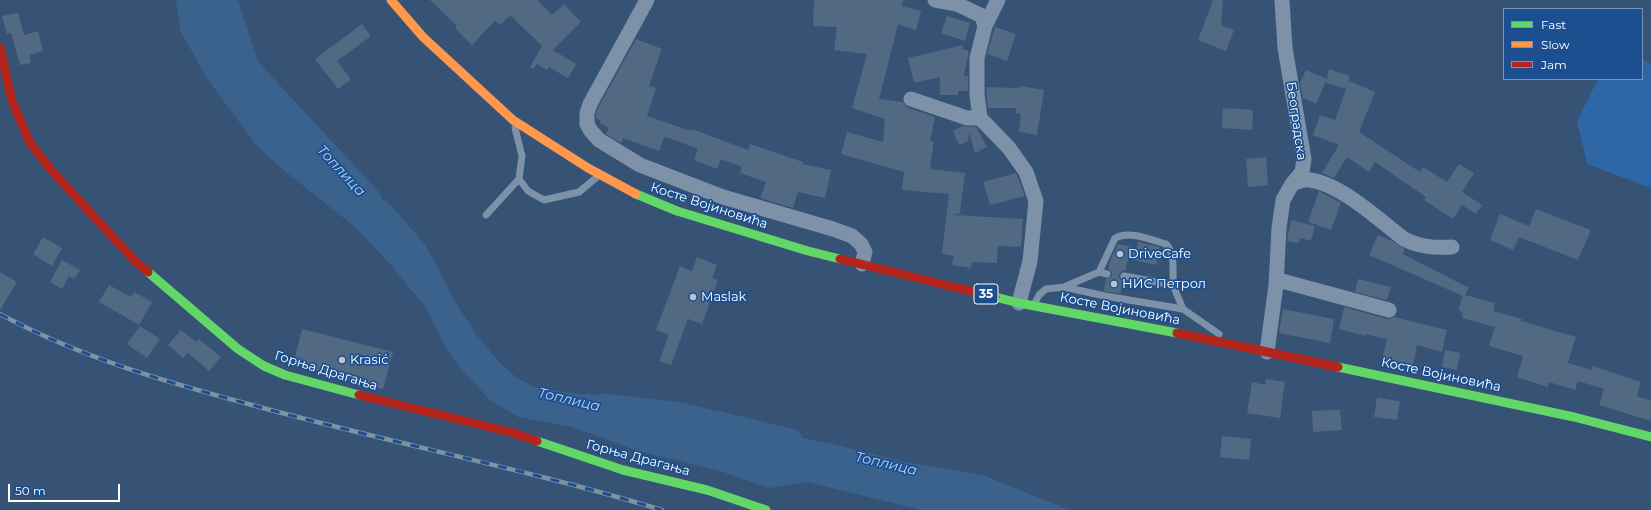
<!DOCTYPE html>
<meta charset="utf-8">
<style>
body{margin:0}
#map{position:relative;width:1651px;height:510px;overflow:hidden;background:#365274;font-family:Montserrat,sans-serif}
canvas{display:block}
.legend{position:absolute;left:1503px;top:8px;width:140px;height:72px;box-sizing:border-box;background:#1b4f8f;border:1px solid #7695bc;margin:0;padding:5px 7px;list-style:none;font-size:12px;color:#fff}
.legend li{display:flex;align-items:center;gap:8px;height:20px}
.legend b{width:20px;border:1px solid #7695bc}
.scale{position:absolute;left:8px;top:484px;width:112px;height:18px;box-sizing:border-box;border:2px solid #fff;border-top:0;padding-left:5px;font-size:12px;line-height:14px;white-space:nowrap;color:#fff;-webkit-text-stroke:3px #1b4f8f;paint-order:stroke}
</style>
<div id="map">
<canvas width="1651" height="510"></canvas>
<ul class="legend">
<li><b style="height:5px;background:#63d668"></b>Fast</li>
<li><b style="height:5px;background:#ff974d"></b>Slow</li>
<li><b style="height:5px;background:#b3261e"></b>Jam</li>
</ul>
<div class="scale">50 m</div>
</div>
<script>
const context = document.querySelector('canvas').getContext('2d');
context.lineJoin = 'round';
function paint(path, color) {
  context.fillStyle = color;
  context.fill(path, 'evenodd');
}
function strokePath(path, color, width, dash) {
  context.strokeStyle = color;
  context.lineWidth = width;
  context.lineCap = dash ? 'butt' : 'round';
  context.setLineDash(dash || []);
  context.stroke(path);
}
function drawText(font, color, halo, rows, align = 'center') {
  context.font = font + ' Montserrat,sans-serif';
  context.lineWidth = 3.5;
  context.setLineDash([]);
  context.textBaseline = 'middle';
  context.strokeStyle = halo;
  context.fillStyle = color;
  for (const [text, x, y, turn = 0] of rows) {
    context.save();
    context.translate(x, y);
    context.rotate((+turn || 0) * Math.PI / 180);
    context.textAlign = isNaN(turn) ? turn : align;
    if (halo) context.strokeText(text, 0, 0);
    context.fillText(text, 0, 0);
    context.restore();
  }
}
paint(new Path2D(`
 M1642,58l9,6v124l-64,-24 -10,-43 21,-42h44z`), '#2f66a5');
paint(new Path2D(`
 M176,0h62l18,55 30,67 31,35 73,47 36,42 30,57 20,31 22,27 19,17 20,10 42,6 39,2 26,20 42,9 55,9h39l49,9 71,18 83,14 86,35h-147l-115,-28 -38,6 -49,-17 -85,-21 -63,-23 -54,-10 -28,-17 -28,-30 -18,-25 -17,-36 -37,-45 -35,-37 -73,-58 -26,-24 -50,-68 -26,-47z`), '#3b618d');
strokePath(new Path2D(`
 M250,73l118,127
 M602,407l78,9 110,26`), '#3b618d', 27);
paint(new Path2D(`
 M430,0h107l15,15 12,-11 17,18 -28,28 23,14 -8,14 -19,-11 -2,3 -10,-6 -4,5 -3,-2 12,-21 -32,-31 -10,10 -5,-4 -23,24 -17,-17 2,-2z
 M814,0h89l-1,6 19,5 -5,19 -16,-5 -1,-2 -1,2 -19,74 24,3 5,6 27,9 -5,25 4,-2 -4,29 35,4 -5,40 -6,2 69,4 -2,28 -23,-1 -1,17 -25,-1 -1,6 -19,-3 2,-9 -12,-2 7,-60 -47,-4 2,-18 -63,-18 6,-22 36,10 2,-23 -33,-11 15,-54 -33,-4 3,-23 -24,-1z
 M1213,0h10l-2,25 13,5 -8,21 -28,-11z
 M18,13l6,22 14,-4 5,20 -14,4 2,8 -11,2 -9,-32 -4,1 -5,-18z
 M947,16l23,7 -5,18 -24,-8z
 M362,24l9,12 -34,25 14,18 -13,10 -23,-30z
 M995,27l21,7 -9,27 -20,-7z
 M636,39l26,10 -13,37 7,2 -9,28 44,15 1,-2 56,21 2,-6 53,18v2l28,6 -6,28 -27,-6 -5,16 -33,-10 6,-16 -26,-9 2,-6 -21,-8 -4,10 -23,-9 4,-11 -26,-10 -8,-2 -5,14 -36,-13 -2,5 -15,-9 3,-6 -9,-5 1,-2 -5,-3v-4l2,-6z
 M963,45l-1,4 7,2 -5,25h4v15h-10v4h-18v-18l-26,6 -6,-25z
 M1329,69l21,7 -4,13 -20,-6z
 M1306,70l21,9 -11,25 -13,-6 -3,-15z
 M1349,81l26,11 -16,40 61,40 3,-5 24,15 12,-18 15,9 -12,19 20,13 -6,9 -14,-9 -9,14 -29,-19 2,-3 -51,-35 -6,10 -22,-15 -13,21 -12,-5 17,-28 -26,-10 7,-20 15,5z
 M1020,86l24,4 -7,45 -18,-3 2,-18 -5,-1v-5h-28l-2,-21 34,1z
 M1223,108l30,2 -1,20 -30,-2z
 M963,126l13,1 11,20 -12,6 -6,-20 -1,8 -9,4 -6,-14z
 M1266,157l2,28 -20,2 -2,-28z
 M1016,173l9,23 -35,9 -7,-23z
 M1319,191l22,12 -10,27 -23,-8z
 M1536,209l55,21 -13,30 -59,-23 -6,13 -23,-10 10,-26 29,12z
 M1291,220l24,6 -4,15 -11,-3 -1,5 -12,-2z
 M1378,235l14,6 13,8 -2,5 66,34 -4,7 30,8 -2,8 29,8 -1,2 55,16 -8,26 24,7 1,-4 48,16 -4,14 14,5v20l-52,-16 5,-16 -26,-8 -3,9 -26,-8 -1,5 -31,-10 6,-21 -34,-10 6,-19 -33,-9 1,-5 -5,-3 5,-14 -94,-41z
 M43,237l19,11 -10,18 -19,-12z
 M1138,242l22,5 -4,18 -28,-6 -3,12h-3l-3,4v3l4,3 -3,13 -16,-3 2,-12 6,-3v-4l-4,-3 3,-10 7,-15 19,4z
 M697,257l20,8 -5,13 6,2 -16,44 -14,-5 -17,46 -12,-4 10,-26 -13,-5 24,-64 12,5z
 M62,260l18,10 -6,9 -5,-3 -7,13 -12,-7z
 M0,272l17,10 -17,28z
 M1358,279l33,8 -4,13 -32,-8z
 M109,285l22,12 3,-5 18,10 -13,23 -40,-23z
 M1344,307l43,12 7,-2 53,13 -5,22 -25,-7 -4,21 -31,-7 5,-20 -22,-5v2l-26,-7z
 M1283,309l51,10 -4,24 -51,-10z
 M140,326l20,13 -13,19 -20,-14z
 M302,329l91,23 -10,37 -90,-24z
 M181,330l15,12 3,-3 22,18 -12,14 -21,-18 -5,5 -15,-13z
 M1445,350l15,3 -3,17 -15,-3z
 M1266,379l19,3 -5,36 -33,-5 5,-31 13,3z
 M1377,398l23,3 -3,19 -23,-3z
 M1331,410h9l2,20 -29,2 -1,-21z
 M1222,436l29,3 -2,21 -29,-3z`), '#526984');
strokePath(new Path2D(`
 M515,128l7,28 -3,23 9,12 16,9 35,-8 18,-15
 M486,215l33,-36
 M1099,272l16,-34c15,-8 36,2 51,6 9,9 7,28 7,41
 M1124,276l49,9 10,24
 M1064,287l35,-15 8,2
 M1035,303l4,-8 7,-6 18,-2 41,9 78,13 36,25`), '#7d92a8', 7);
strokePath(new Path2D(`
 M647,0l-57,104 -3,9v11l4,7 8,9 41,25 83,32 110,32 19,7 9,8 4,8 -3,12
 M935,0l22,4 25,12 3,10
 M998,0l-13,26 -8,32v36l3,24 29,30 17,24 10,29 -6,60 -11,42
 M911,99l56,19h13
 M1292,184c6,-2 12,-5 18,-4 31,4 69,40 94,59 16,8 30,9 48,8
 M1276,285l3,-57 4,-28 9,-16 10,-12 2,-13 -19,-111 -3,-48
 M1267,352l9,-67 2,-3 4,-1 107,29`), '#7d92a8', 15);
strokePath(new Path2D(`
 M636,194l41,17 131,40 32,8
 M148,272l90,77 26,17 21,9 74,20
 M995,297l24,6 158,30
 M1338,367l236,50 77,20
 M537,441l86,29 84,20 59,20`), '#63d668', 9);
strokePath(new Path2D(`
 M391,0l32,37 90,83 75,48 48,26`), '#ff974d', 9);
strokePath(new Path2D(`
 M0,48l12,53 18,42 22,28 82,89 14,12
 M840,259l155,38
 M1177,333l161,34
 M359,395l151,37 27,9`), '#b3261e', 9);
const rail = new Path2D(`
 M0,314c75,41 159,66 241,88 140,39 282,66 421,108`);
strokePath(rail, '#7e92a7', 4.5);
strokePath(rail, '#1b4f8f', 3, [9]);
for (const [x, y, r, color] of [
 [1120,254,4,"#b9c2ce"],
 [1114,284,4,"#b9c2ce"],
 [693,297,4,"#b9c2ce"],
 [342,360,4,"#b9c2ce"]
]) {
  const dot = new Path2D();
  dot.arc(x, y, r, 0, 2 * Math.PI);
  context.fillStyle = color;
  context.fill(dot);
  strokePath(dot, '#1b4f8f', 1.5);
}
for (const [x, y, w] of [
 [986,294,24]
]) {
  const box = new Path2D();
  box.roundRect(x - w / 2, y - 10, w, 20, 3);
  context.fillStyle = '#1b4f8f';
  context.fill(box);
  strokePath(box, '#fff', 1);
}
drawText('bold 12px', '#fff', null, [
 ["35",986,294]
]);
drawText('13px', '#fff', '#1b4f8f', [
 ["Београдска",1296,121,82],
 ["Косте Војиновића",709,206,18],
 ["Косте Војиновића",1120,309,11],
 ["Горња Драгања",326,371,17],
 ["Косте Војиновића",1441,375,12],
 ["Горња Драгања",638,458,15]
]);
drawText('13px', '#fff', '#1b4f8f', [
 ["DriveCafe",1128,254],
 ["НИС Петрол",1122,284],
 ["Maslak",701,297],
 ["Krasić",350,360]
], 'left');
drawText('italic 14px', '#b5d3f5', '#1b4f8f', [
 ["Топлица",341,171,47],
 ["Топлица",569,400,13],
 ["Топлица",886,464,13]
]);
</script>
